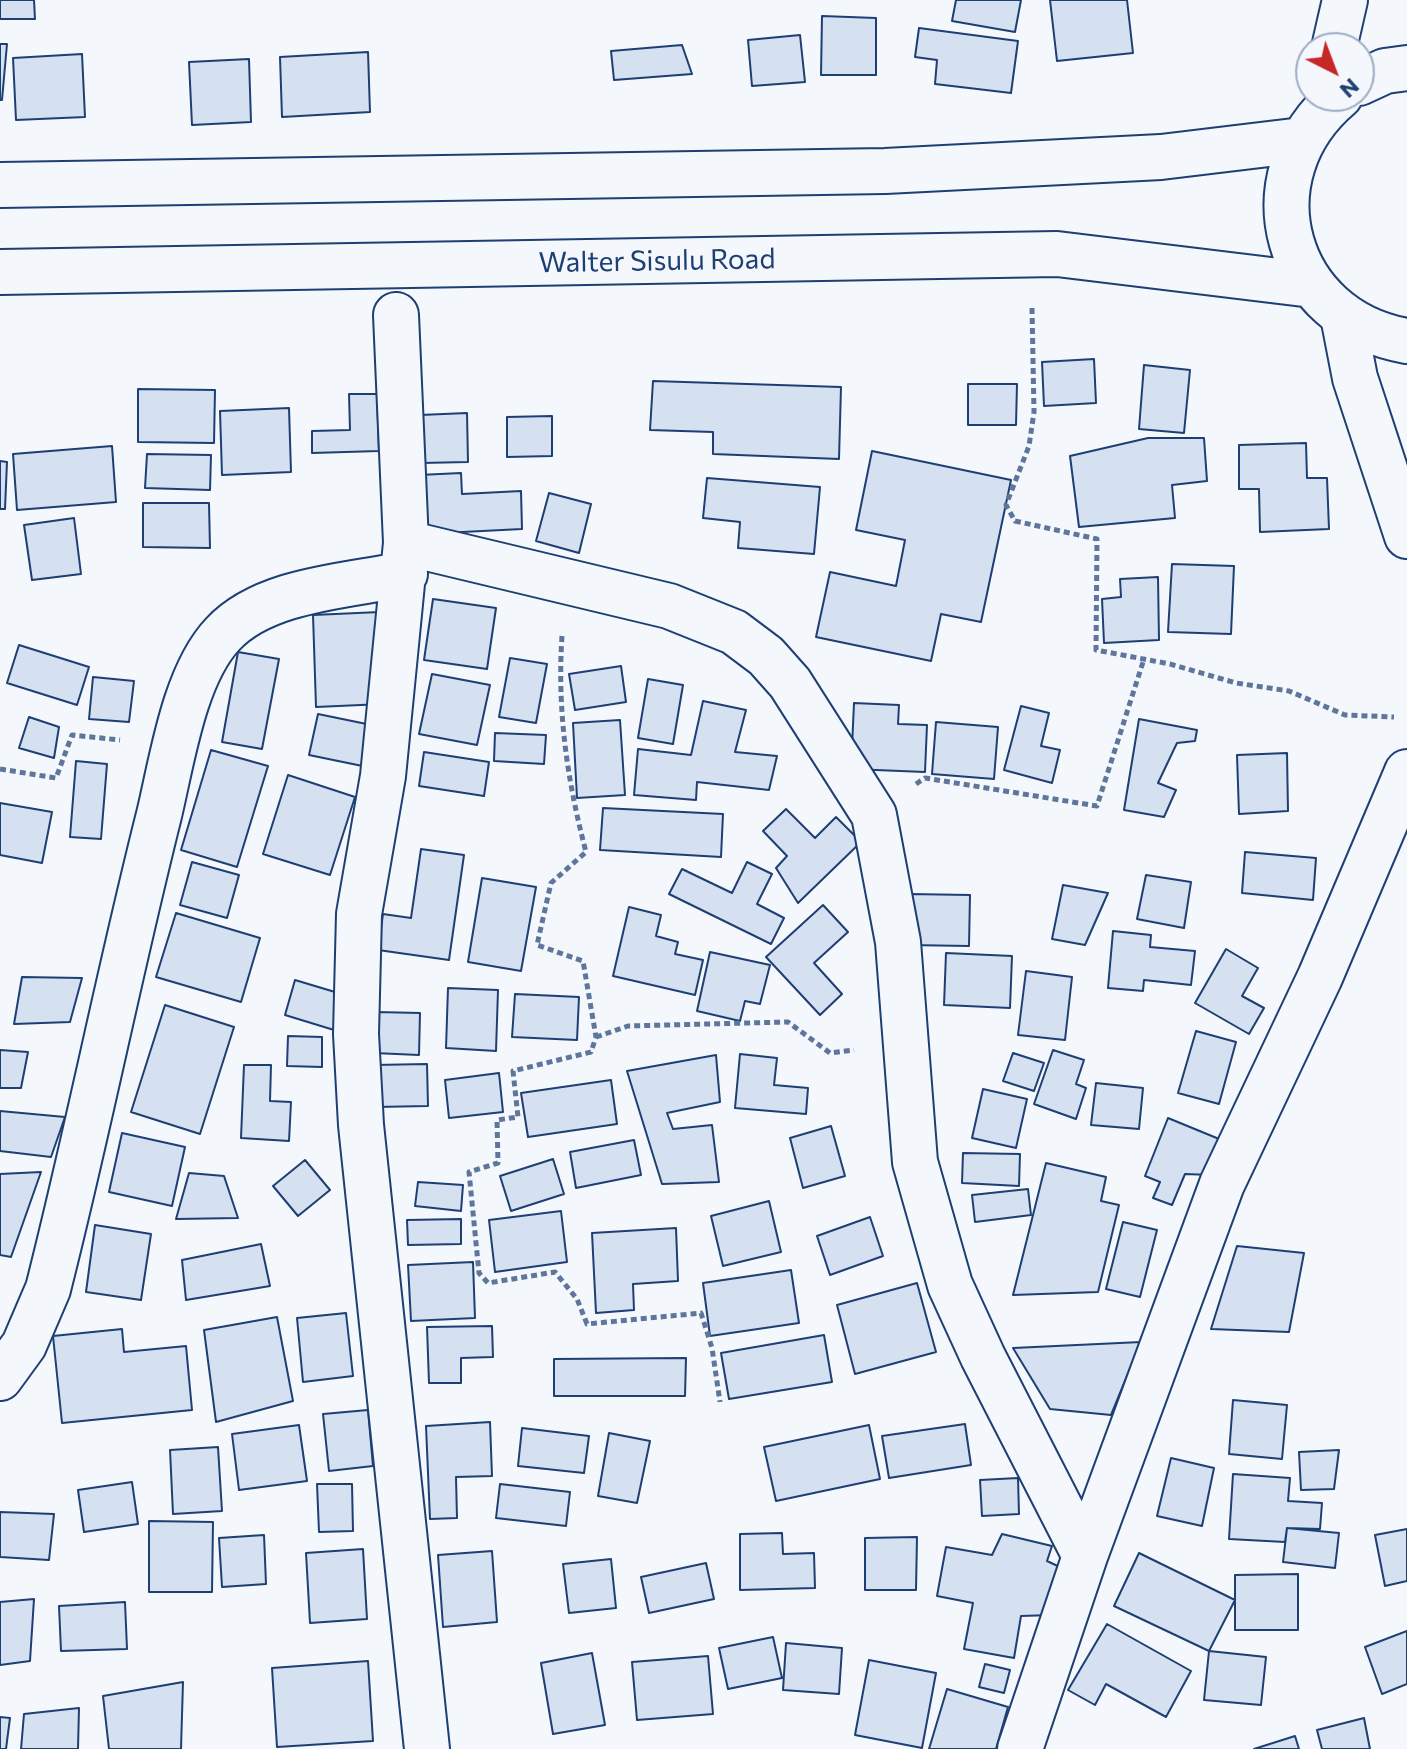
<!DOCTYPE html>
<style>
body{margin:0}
#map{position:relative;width:1407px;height:1749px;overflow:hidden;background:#f4f7fb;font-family:Commissioner,sans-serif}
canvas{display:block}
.north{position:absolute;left:1295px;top:32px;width:80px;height:80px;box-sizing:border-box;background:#f4f7fb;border:2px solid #9eadc5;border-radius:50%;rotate:138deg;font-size:22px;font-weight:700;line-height:32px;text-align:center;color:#1d3f73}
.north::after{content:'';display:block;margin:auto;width:28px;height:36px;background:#c62828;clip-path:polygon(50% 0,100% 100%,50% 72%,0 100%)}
</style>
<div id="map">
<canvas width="1407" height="1749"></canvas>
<div class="north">N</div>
</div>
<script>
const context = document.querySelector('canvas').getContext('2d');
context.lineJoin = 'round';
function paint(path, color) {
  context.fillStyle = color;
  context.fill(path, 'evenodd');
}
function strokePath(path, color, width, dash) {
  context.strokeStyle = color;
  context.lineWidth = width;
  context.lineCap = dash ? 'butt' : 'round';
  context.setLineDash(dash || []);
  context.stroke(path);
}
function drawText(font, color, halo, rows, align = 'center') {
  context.font = font + ' Commissioner,sans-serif';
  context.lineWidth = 6;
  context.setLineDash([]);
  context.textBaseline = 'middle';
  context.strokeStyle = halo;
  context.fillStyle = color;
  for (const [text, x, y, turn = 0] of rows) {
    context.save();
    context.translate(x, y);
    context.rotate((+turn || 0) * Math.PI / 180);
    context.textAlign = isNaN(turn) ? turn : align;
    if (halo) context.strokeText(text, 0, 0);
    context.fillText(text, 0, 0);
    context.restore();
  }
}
const building = new Path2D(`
 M0,0h34l1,19h-35z
 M956,0h65l-6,32 -63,-11z
 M1050,0h77l6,53 -76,8z
 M822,16l54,2v57h-55z
 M919,28l99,13 -7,52 -76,-9 2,-24 -22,-3z
 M800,35l5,47 -53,4 -4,-46z
 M0,44h7l-5,56h-2z
 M682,45l10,29 -78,6 -3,-29z
 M368,52l2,60 -88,5 -2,-60z
 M82,54l3,63 -69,3 -3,-62z
 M249,59l2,63 -59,3 -3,-63z
 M1094,359l2,44 -52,3 -2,-44z
 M1144,365l46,5 -6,63 -45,-4z
 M653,381l188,6 -2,72 -126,-5v-22l-63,-2z
 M968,384h49l-1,41h-48z
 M138,389l77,1 -1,53 -76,-1z
 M349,394h28l2,57 -67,2v-22l38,-1z
 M289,408l2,64 -69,3 -2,-64z
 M467,413l1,49 -47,1 -1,-48z
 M552,416v40l-45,1v-40z
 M1148,438h56l3,43 -35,4 3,33 -96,9 -9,-71z
 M1306,443l1,35h20l2,51 -69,3 -1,-43h-20v-44z
 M112,446l4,56 -99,8 -4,-56z
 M872,451l139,29 -30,142 -40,-8 -10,47 -115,-24 14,-65 66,14 9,-46 -49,-10z
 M147,454l64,1 -1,35 -65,-2z
 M0,461l7,1 -2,47h-5z
 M461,473l1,21 59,-3 1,38 -99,5 -4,-59z
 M707,478l113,9 -6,67 -76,-6 2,-26 -37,-4z
 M549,493l42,11 -12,49 -43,-12z
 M143,503h66l1,45 -67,-1z
 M74,518l7,56 -49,6 -8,-55z
 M1172,564l62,2 -3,68 -63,-2z
 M1158,577l1,63 -55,3 -2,-44 19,-2 -1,-18z
 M433,599l63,9 -9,61 -63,-9z
 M380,612l3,92 -67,3 -3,-92z
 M19,645l70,22 -12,38 -70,-22z
 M238,652l41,7 -17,90 -40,-7z
 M510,658l37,6 -11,59 -37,-6z
 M621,666l5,36 -51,8 -6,-36z
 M432,674l58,11 -13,60 -58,-11z
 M93,677l41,4 -5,41 -40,-3z
 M648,679l35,6 -10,59 -35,-6z
 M703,701l43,9 -11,42 42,4 -8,34 -72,-8 -1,18 -62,-5 4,-46 53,6z
 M854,703l45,2 -1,19 29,1 -2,47 -74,-3z
 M1021,706l28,7 -8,33 19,4 -8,33 -48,-13z
 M318,714l68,14 -9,41 -68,-14z
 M29,717l30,10 -5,31 -35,-10z
 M1139,719l58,11 -2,11 -18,2 -19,40 18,7 -12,27 -40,-7z
 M620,720l5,75 -48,3 -4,-75z
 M936,722l62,5 -4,52 -62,-5z
 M495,733l51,2 -2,29 -50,-3z
 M211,750l57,16 -31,101 -56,-17z
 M424,752l65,10 -5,34 -65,-10z
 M1287,753l1,58 -49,3 -2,-59z
 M76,761l31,3 -6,75 -31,-2z
 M288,775l67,22 -25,78 -67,-21z
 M0,803l52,9 -10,51 -42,-8z
 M603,808l120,6 -2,43 -121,-7z
 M786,809l29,29 21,-21 25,25 -63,61 -22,-35 11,-12 -24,-25z
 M421,849l43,6 -15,105 -71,-10 5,-36 28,4z
 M1245,852l71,6 -3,42 -71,-7z
 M192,862l47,13 -12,43 -47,-13z
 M747,862l25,12 -15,30 27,14 -13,26 -102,-50 13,-25 50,24z
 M1146,875l45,7 -7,46 -47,-9z
 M482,878l54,9 -15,84 -53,-9z
 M1063,885l45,8 -23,52 -33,-6z
 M909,894l61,1 -1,51 -62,-1z
 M823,905l25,27 -34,31 28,31 -22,21 -54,-58z
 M629,907l32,8 -5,21 22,6 -3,12 28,6 -8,35 -82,-19z
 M176,913l84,25 -19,64 -85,-25z
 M1113,931l38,4 -1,12 45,4 -4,34 -47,-5 -1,11 -35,-3z
 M1226,949l32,19 -16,28 22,12 -15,26 -54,-31z
 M710,952l60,13 -10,39 -15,-3 -5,20 -43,-10z
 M946,953l66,3 -2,52 -66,-3z
 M1026,971l46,6 -7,63 -47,-5z
 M22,977l60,1 -12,44 -56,2z
 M295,980l50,15 -11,35 -49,-15z
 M448,988l50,2 -2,61 -50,-3z
 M515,994l64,3 -2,43 -65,-3z
 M165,1005l69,22 -34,107 -69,-22z
 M376,1012l44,1 -1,42 -45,-2z
 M1196,1031l40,11 -17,62 -41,-11z
 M288,1036l34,1v30l-35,-1z
 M0,1050l28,2 -7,36h-21z
 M1053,1050l31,10 -8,24 10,4 -10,31 -42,-15z
 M1013,1053l31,10 -10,28 -31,-10z
 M740,1054l37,4 -3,27 34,3 -2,26 -71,-6z
 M716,1055l4,47 -53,11 6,16 39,-4 7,57 -57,2 -35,-113z
 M427,1064l1,42 -53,1 -1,-42z
 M244,1065h27l-1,36 21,1 -2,39 -48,-3z
 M499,1073l4,39 -54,6 -4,-38z
 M611,1080l6,44 -89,13 -7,-44z
 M1096,1083l47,5 -4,41 -48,-4z
 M983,1089l44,10 -11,49 -44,-10z
 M0,1111l65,6 -14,40 -51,-6z
 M1168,1118l56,23 -13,34 -26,-1 -13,31 -19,-7 7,-16 -15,-6z
 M831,1126l14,50 -42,12 -13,-50z
 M122,1133l63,14 -13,59 -63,-14z
 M634,1140l7,35 -65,13 -6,-36z
 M963,1153l57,1 -1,32 -57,-3z
 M553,1159l11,35 -53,17 -11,-35z
 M305,1160l25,30 -32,26 -25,-30z
 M1046,1163l60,14 -5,24 18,4 -21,87 -85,3z
 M41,1172l-30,85 -11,-2v-81z
 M189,1173l35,3 14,42 -62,1z
 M418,1182l45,3 -2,26 -46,-5z
 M1028,1189l3,26 -56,7 -3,-27z
 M769,1201l12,51 -58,14 -12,-50z
 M561,1211l6,51 -72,10 -6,-52z
 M870,1217l13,39 -53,19 -13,-39z
 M461,1219v25l-53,1 -1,-25z
 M1123,1222l34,8 -17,67 -34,-8z
 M95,1225l56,9 -10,66 -55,-8z
 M676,1228l2,53 -45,3 1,26 -38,3 -4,-80z
 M261,1244l9,42 -84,14 -4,-40z
 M1237,1246l67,7 -15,79 -78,-3z
 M473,1262l2,56 -64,3 -3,-56z
 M791,1270l8,53 -89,13 -7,-53z
 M917,1283l19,69 -81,22 -18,-69z
 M346,1313l7,63 -50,6 -6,-64z
 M277,1317l16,84 -77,21 -12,-92z
 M492,1326l1,31 -32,1v25h-32l-2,-56z
 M122,1329l2,23 62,-6 6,64 -130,13 -9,-87z
 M824,1335l8,47 -103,17 -8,-46z
 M1141,1342l-30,73 -61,-6 -37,-61z
 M686,1358l-1,38h-131v-37z
 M1233,1400l54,5 -5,54 -53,-5z
 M368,1410l5,56 -44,5 -6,-57z
 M490,1422l2,54 -36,1 1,41 -27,1 -4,-93z
 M965,1424l6,41 -82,13 -7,-42z
 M299,1425l8,56 -68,9 -7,-56z
 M869,1425l11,54 -104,22 -12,-54z
 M522,1428l67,8 -5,37 -66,-7z
 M609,1433l41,8 -13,62 -39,-7z
 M218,1447l4,64 -49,3 -3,-64z
 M1339,1450l-5,39 -33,1 -2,-38z
 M1171,1458l43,10 -12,58 -45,-10z
 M1233,1474l57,4 -2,23 34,2 -2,26 -33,-1 -2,14 -56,-3z
 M1018,1478l1,36 -37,2 -2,-36z
 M132,1482l6,42 -54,8 -6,-42z
 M317,1484h35l1,47 -34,1z
 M500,1484l70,8 -4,34 -70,-8z
 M0,1512l54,2 -5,46 -49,-3z
 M149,1521l64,1 -1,70h-63z
 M1287,1528l52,5 -4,35 -52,-6z
 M1407,1529v52l-22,5 -10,-51z
 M782,1533l1,21 31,-1 1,35 -75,2v-56z
 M1002,1534l50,12 -5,15 15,7 -10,47 -31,1 -7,42 -50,-9 9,-46 -36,-7 9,-49 46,8z
 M264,1535l2,49 -44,3 -3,-49z
 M917,1537l-1,53h-51v-52z
 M363,1549l4,70 -57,4 -4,-70z
 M492,1551l5,71 -54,5 -5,-72z
 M1139,1553l96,47 -26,51 -95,-45z
 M611,1559l5,49 -47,5 -6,-49z
 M706,1563l8,36 -65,14 -8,-36z
 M1298,1574v56h-63v-55z
 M34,1599l-4,62 -30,4v-63z
 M125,1602l2,47 -66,2 -2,-45z
 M1107,1624l84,47 -25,46 -60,-33 -11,21 -27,-15z
 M1407,1631v53l-25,10 -17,-47z
 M773,1637l9,41 -54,11 -9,-41z
 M786,1643l56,5 -3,46 -56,-4z
 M1209,1651l57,6 -5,48 -57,-5z
 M592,1653l13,72 -52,9 -12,-71z
 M708,1656l5,58 -76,6 -5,-58z
 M869,1660l67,13 -14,75 -67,-13z
 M368,1661l5,80 -96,6 -5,-79z
 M985,1664l25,6 -6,23 -25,-6z
 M183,1682l-2,67h-72l-6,-53z
 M947,1689l61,18 -12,42h-67z
 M79,1708l-1,41h-57l3,-35z
 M0,1717l10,1 -4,31h-6z
 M1364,1718l6,31h-48l-5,-19z
 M1295,1736l4,13h-45z`);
paint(building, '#d5e0f0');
strokePath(building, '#1d3f73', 2);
const minor = new Path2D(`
 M396,315l10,228 263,63 65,26 32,24 24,27 84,132 24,127 17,220 35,123 33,72 102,199
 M1343,316l12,62 52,158
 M406,543l-23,233 -24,138 -3,120 5,91 66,624
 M0,1378l24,-33 24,-56c40,-157 71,-316 111,-474 13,-54 25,-140 64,-181 42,-45 125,-48 182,-60
 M1020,1749l65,-193 137,-372 98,-207 87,-205`);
const tertiary = new Path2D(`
 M1334,48l11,-48
 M1359,83l26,-12 22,-3
 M1340,96c-96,81 -56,224 67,245
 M0,185l885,-14 276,-14 141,-17
 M0,272l1057,-18 255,31`);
strokePath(minor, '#1d3f73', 48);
strokePath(tertiary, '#1d3f73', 48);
strokePath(new Path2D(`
 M1032,308l2,104 -5,34 -23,59 9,16 82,18 -1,111 74,14 66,19 53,8 56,24 49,2
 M562,636c-5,74 5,144 24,216l-35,31 -14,62 46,16 13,76 -5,15 -78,19 5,46 -21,3 1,43 -29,9 10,101 9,10 67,-11 22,27 10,25 114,-11 11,35 8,54
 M0,769l56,9 16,-43 48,5
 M916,784l9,-6 172,28 47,-147
 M596,1037l32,-11 160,-4 42,31 24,-3`), '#5e769c', 5, [6, 4]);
strokePath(minor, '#f4f7fb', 44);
strokePath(tertiary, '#f4f7fb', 44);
drawText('28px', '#1d3f73', '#f4f7fb', [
 ["Walter Sisulu Road",657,261,-1]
]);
</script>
